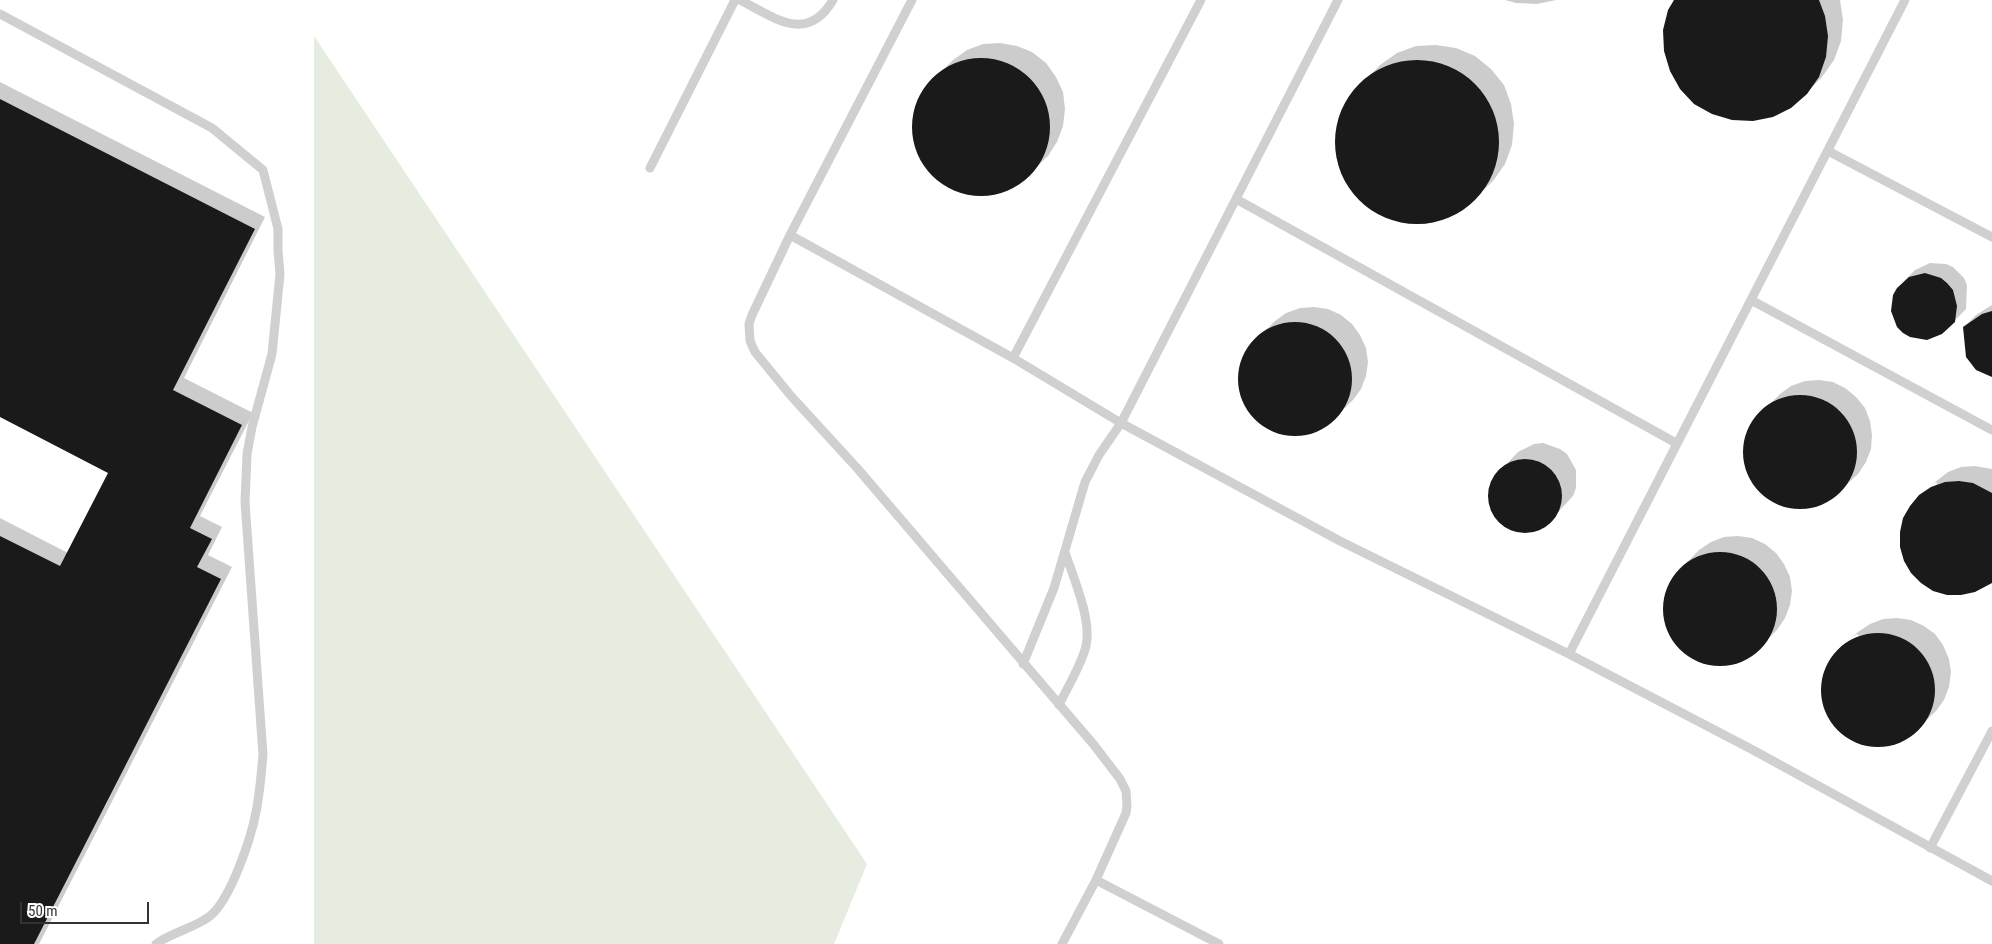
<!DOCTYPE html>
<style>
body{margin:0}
#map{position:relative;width:1992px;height:944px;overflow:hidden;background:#fff;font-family:"Roboto Condensed",sans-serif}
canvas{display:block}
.scale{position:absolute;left:20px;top:902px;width:129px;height:22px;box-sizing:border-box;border:2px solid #333;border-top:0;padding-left:6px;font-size:15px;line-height:18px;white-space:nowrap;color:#333;-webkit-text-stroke:4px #fff;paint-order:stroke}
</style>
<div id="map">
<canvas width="1992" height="944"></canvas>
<div class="scale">50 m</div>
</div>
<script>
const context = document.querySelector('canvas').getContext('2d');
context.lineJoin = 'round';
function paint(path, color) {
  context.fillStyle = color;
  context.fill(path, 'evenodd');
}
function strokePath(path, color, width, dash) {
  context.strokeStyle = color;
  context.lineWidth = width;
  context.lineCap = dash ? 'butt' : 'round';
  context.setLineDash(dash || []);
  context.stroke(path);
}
paint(new Path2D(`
 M314,36l553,828 -33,80h-520z`), '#e6ecdf');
paint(new Path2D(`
 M1505,0h51l-19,4 -21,-1z
 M1675,0h165l3,20 -2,21 -7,19 -12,17 -16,16z
 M1000,43l17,3 15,6 14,11 10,14 7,15 2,17 -2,17 -6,16 -9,14 -29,28 -16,7 -16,4 -17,-1 -17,-5 -14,-8 -12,-12 -8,-15 -5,-16v-18l3,-16 8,-16 28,-28 14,-10 16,-6z
 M1436,45l20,3 19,8 16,13 13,16 7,19 3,20 -2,21 -7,19 -12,17 -31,29 -18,9 -20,5 -21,-1 -19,-6 -18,-10 -14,-15 -10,-17 -6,-20v-21l5,-20 9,-18 30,-31 17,-12 19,-7z
 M0,82l265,135 -81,161 69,35 -53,103 22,11 -14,28 24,12 -193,377h-39v-426l68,35 42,-81 -110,-56z
 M1930,263l16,1 7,3 11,11 3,7 -1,24 -12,12 -51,-39 12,-12z
 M1992,305v70l-28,-48 12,-12z
 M1314,307l14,2 13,6 11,9 8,11 6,13 2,14 -2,14 -5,13 -8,11 -27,26 -12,6 -14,3h-14l-14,-4 -12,-7 -9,-10 -7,-13 -4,-13 -1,-14 4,-14 6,-13 26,-26 11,-8 14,-5z
 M1819,380l14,2 12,6 11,9 9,11 5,13 2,14 -1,14 -5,13 -8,12 -27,25 -13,7 -13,3 -14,-1 -14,-4 -12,-7 -9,-10 -8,-13 -3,-13 -1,-14 3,-14 7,-13 26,-26 11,-8 14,-5z
 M1543,443l17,6 7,5 9,16v18l-3,8 -28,30 -8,4 -18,1 -9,-2 -14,-11 -7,-17v-9l7,-17 22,-23 16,-8z
 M1975,466l17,3v112l-68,-88 13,-9 -1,-2 -6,4 18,-14 13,-5z
 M1738,536l14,2 13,6 11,9 8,11 6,13 2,14 -2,14 -5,13 -8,12 -26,26 -13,6 -14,3 -14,-1 -13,-4 -12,-7 -10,-10 -7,-12 -4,-14v-14l3,-14 6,-12 26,-27 12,-8 13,-5z
 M1897,618l14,2 13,6 11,8 8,11 6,14 2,13 -2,15 -5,13 -8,11 -27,26 -12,6 -14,3h-14l-14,-4 -12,-8 -9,-10 -7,-12 -4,-13 -1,-15 4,-13 6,-13 13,-14 14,-8 -2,-2 -6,4 7,-6 12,-8 13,-5z`), '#0003');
paint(new Path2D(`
 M1674,0h145l6,16 3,20 -2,21 -7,20 -12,17 -16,14 -18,9 -20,4 -21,-1 -20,-6 -18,-10 -14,-15 -10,-18 -6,-20 -1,-21 5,-20z
 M912 127a69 69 0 1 1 138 0a69 69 0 1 1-138 0Z
 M1335 142a82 82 0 1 1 164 0a82 82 0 1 1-164 0Z
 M0,99l255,130 -82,161 69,35 -52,103 22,11 -15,28 24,12 -187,365h-34v-408l60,30 48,-93 -108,-56z
 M1925,273l16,5 6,5 6,7 4,16 -2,16 -13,12 -15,6 -17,-3 -7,-4 -6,-6 -6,-16 2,-16 4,-7 12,-11z
 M1992,311v66l-16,-7 -10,-13 -3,-30 19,-13z
 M1238 379a57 57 0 1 1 114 0a57 57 0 1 1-114 0Z
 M1743 452a57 57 0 1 1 114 0a57 57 0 1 1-114 0Z
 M1488 496a37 37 0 1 1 74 0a37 37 0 1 1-74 0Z
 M1959,481l14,2 19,10v90l-17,9 -14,3h-14l-14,-4 -12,-8 -10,-10 -7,-12 -4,-14v-15l3,-14 7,-12 9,-11 12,-8 14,-5z
 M1663 609a57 57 0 1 1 114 0a57 57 0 1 1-114 0Z
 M1821 690a57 57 0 1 1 114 0a57 57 0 1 1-114 0Z`), '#1a1a1a');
strokePath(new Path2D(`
 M740,0c35,18 67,44 93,0
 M912,0l-122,235 -38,80 -3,9 1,17 5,11 36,44 66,72 237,277 26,34 6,12 1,15 -1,7 -30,67 -34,64
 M0,14l212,114 51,42 15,59v22l2,23 -8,80 -20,73 -5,27 -2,48 18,253c-2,19 -3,38 -7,57 -5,26 -25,87 -46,104 -15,12 -38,16 -54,28
 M1828,151l164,86
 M650,168l85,-168
 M1236,199l440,244
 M790,235l223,123 108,65 219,118 229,113 184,96 239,131
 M1751,300l241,130
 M1013,358l188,-358
 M1569,654l336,-654
 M1023,664l31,-76 31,-106 14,-27 22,-32 217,-423
 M1059,705c9,-19 22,-39 27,-59 6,-27 -13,-69 -21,-94
 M1930,848l62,-117
 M1096,880l123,64`), '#d0d0d0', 9);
</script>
